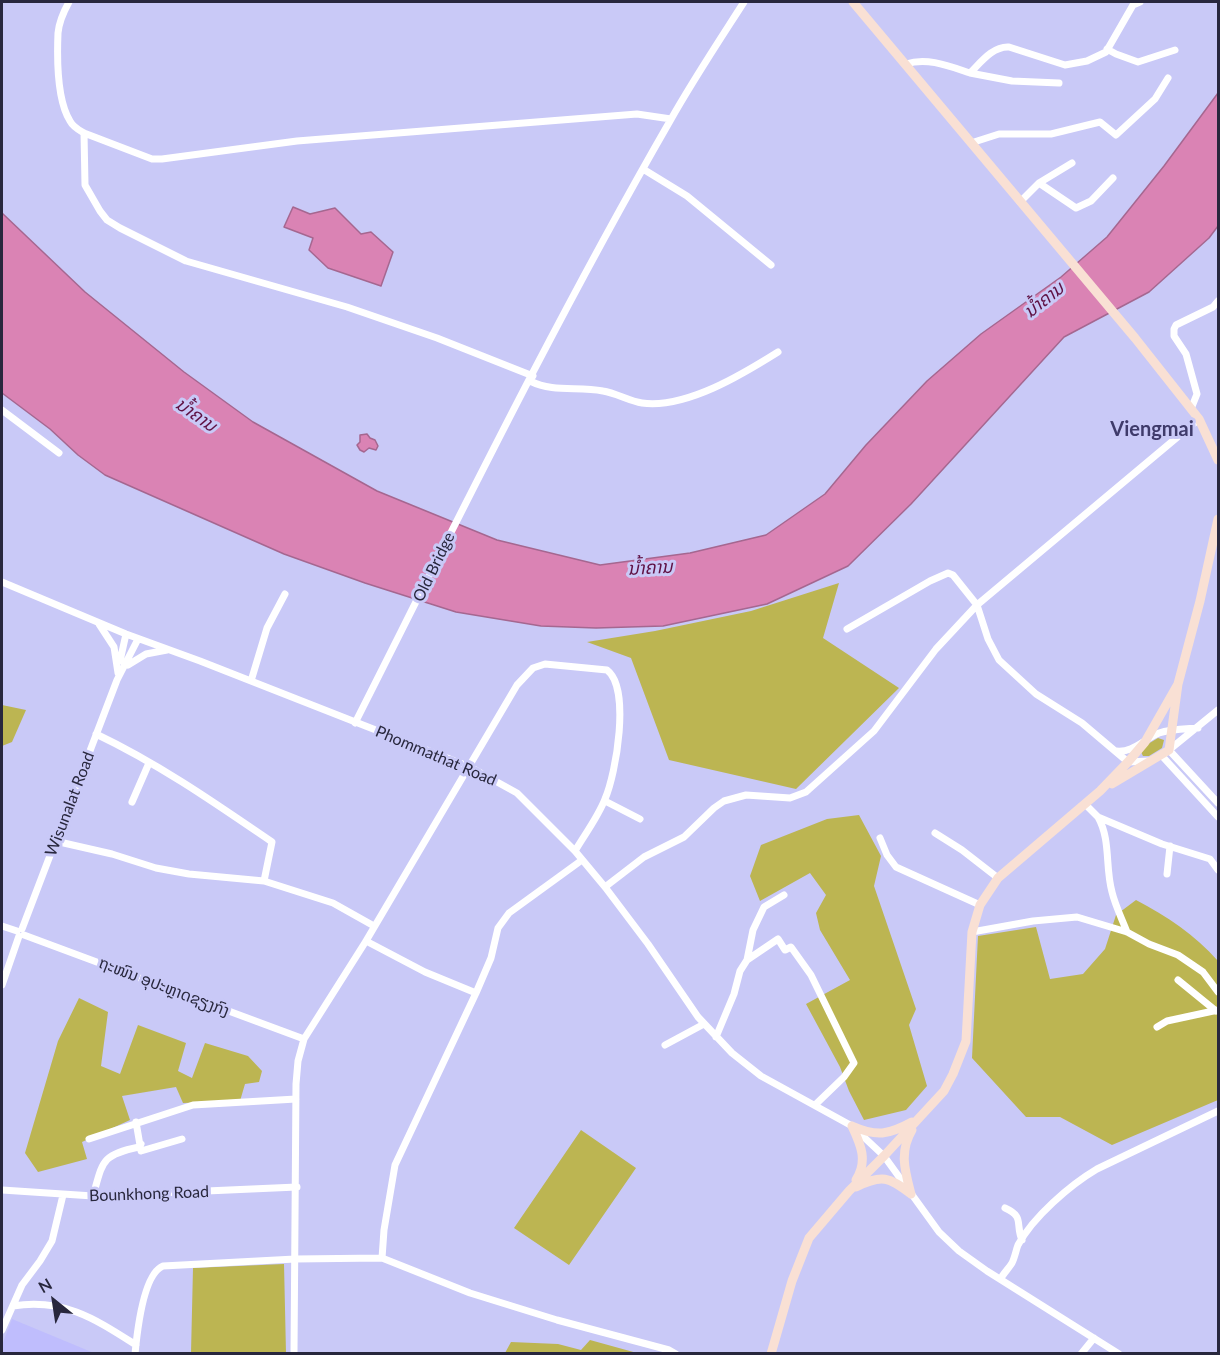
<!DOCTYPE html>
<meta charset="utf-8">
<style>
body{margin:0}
#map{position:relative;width:1220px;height:1355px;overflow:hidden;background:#c9c9f7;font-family:Lato,sans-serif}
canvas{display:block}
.frame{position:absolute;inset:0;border:3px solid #28273d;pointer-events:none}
.north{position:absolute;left:24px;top:1271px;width:60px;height:60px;-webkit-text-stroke:4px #c9c9f7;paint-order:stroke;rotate:330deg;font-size:16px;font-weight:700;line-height:24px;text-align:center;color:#28273d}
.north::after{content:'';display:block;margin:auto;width:21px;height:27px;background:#28273d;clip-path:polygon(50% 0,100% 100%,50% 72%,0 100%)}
</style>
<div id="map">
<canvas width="1220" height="1355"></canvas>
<div class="frame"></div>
<div class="north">N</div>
</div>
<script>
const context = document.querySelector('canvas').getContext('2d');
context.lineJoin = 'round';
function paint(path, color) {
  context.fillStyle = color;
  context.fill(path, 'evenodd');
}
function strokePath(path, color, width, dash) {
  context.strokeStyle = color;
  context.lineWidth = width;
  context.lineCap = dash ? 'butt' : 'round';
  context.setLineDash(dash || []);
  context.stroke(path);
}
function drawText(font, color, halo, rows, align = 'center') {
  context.font = font + ' Lato,"Noto Sans Lao",sans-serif';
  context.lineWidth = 6;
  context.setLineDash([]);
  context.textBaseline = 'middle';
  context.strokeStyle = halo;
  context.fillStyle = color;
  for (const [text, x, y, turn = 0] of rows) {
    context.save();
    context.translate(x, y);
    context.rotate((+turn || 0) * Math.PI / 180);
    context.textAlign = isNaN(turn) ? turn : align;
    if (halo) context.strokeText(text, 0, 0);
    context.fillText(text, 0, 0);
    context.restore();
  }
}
paint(new Path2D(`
 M12,1319l82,34h-92v-8z`), '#bfbdfd');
paint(new Path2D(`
 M839,583l-16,55 76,50 -103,101 -127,-29 -38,-102 -44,-16 68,-11 96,-20z
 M2,705l24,5 -14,32 -10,4z
 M1158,738l6,2 -2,8 -13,8h-6l-2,-4 7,-8z
 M859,815l22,41 -7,30 42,123 -7,16 18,61 -21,24 -42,10 -15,-29 -9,-24 -34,-63 44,-24 -30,-50 -4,-17 10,-18 -16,-22 -50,28 -10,-25 11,-31 66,-26z
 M1136,900c31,16 59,35 82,61v139l-106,45 -52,-28h-34l-54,-59 6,-122 58,-9 14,52 33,-5 22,-25 11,-34z
 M79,998l29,14 -7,54 19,8 18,-49 48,18 -8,28 14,7 13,-35 43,13 14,15 -3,11 -14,2 -5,17 -57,2 -7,-16 -54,9 8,24 -48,22 5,17 -49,13 -13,-19 33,-112z
 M581,1130l55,38 -67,97 -55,-37z
 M284,1264l2,89h-95l2,-85z
 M590,1340l47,13h-132l6,-11 47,2 23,6z`), '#bcb552');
const water = new Path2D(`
 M1218,93v133l-9,12 -60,54 -85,45 -153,167 -63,62 -81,38 -104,22 -67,2 -55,-2 -85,-14 -91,-29 -81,-29 -179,-79 -27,-20 -28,-26 -48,-36v-180l83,79 99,80 69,50 124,69 120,49 103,25 90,-12 76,-18 59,-41 41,-49 61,-64 54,-47 80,-57 46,-40 57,-71z
 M293,207l17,7 25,-6 26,26 10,-2 22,20 -12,34 -53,-18 -19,-18 4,-12 -29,-11z
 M367,434l3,4 5,2 3,6 -2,4 -7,-2 -5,4 -4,-2 -3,-5 3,-3v-7z`);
paint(water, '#da83b4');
strokePath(water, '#a56790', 1.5);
strokePath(new Path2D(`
 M69,2c-5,9 -10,20 -11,31 -1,24 -1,67 12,88 3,6 9,9 14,12l68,26h10l135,-18 340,-27 34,5
 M1107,49l9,5 22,8 37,-12
 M906,64c21,-7 43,2 64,9 11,-11 23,-27 39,-26l56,18 22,-4 19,-9 27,-47 7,-3
 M970,73l42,8 47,2
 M84,133l1,52 15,26 7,9 13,8 66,33 161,46 90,31 96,38
 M971,143l28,-9h52l49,-12 16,13 39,-36 13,-21
 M643,169l44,27 84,69
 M1039,183l37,25 15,-7 22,-23
 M1020,202l19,-19 33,-20
 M530,381c24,12 47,5 73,10 13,2 26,10 39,12 44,6 101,-29 136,-51
 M1191,409l6,-15 -11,-40 -12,-18v-7l2,-4 37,-18 5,-6
 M2,410l57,43
 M2,582l124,52 74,27 270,106 47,26 58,58 30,36 43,57 50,73 34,36 29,23 91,50 32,30 55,76 20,19 28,20 132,83
 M99,624l15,23 4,26
 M847,629l83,-48 18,-8 5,2 24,30 11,34 11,21 37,34 46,29 46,39 21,-1
 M120,661l6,-27
 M128,665l18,-11 21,-4
 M251,681l16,-53 18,-34
 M1218,710l-49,40 49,53
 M355,723c102,-202 202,-406 315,-602 23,-41 49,-80 74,-119
 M96,734c63,30 119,69 176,108l-8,39
 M1116,751c17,2 28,-12 43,-18 12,-4 26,-4 39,-5
 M1162,756l56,61
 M605,801l35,18
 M132,802l17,-39
 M1085,804l13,13 64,27 48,15 8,11
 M1098,817c13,23 7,50 14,75 3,13 10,27 15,40
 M935,833l27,17 36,28
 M880,838l7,17 9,12 84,38
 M55,841l57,13 44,14 33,6 75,7 69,22 41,23
 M1167,874l3,-28
 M605,887l39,-30 40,-20 30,-29 10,-7 22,-6 44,3 16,-6 68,-61 62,-82 41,-44 222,-186
 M2,926l15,5
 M22,929l95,-249 21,-41
 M972,932l61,-11 44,-4 50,15 22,12 29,11 25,17 15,20
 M24,935l280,104
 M366,941l59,31 51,21 15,-35 7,-30 11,-15 73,-53
 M747,960l6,-30 11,-23 20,-12
 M1178,980l38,31
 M2,985l17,-49
 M1157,1027l10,-6 51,-11
 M716,1037l18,-43 6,-23 7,-11 31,-21 7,11 6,-3 20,28 43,88 -10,14 -29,28
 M665,1045l39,-21
 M136,1122l5,29 41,-12
 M89,1139l104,-34 103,-6
 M2,1190l91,6 204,-9
 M93,1196c10,-35 8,-41 46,-49l2,-3
 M1005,1208c20,9 10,16 17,32
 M382,1258l2,-28 11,-65 81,-172
 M1001,1278c3,-5 8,-10 11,-15 3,-6 4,-13 6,-18 15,-28 52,-60 79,-76l121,-58
 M13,1306c51,-8 82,13 123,39
 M2,1330l20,-45 18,-24 12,-20 11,-46
 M135,1354c2,-21 8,-80 28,-88l132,-7 87,-1 88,35 87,27 112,30 7,4
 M294,1354l2,-270 2,-23 6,-22 62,-98 151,-256 16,-17 12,-4 62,6c24,18 9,104 -2,129 -7,18 -20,35 -30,52
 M1081,1354l13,-16`), '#fff', 7);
strokePath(new Path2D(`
 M853,2l282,336 64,81 19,41
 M1112,784l57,-34 9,-66 22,-83 18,-82
 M852,1126c25,11 36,9 60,-4
 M852,1126c9,19 16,35 4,54
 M856,1187c26,-13 33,-10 55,7
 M911,1194c-6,-23 -12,-42 1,-64
 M771,1354l21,-73 17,-43 40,-47 35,-35 60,-65 9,-17 13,-33 6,-109 8,-27 18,-27 102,-87 28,-29 17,-20 33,-58`), '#f9e0d4', 9);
drawText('16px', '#28273d', '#c9c9f7', [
 ["Old Bridge",434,567,-64],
 ["Phommathat Road",436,756,23],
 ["Wisunalat Road",70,804,-69],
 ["ຖະໜົນ ອຸປະຫຼາດຊຽງກົງ",164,987,21],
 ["Bounkhong Road",149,1194,-2]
]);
drawText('italic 18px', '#5f1144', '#c9c9f7', [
 ["ນ້ຳຄານ",1044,300,-38],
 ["ນ້ຳຄານ",196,415,35],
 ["ນ້ຳຄານ",650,568,-3]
]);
drawText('bold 20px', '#3f3b6b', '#c9c9f7', [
 ["Viengmai",1152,430]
]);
</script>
